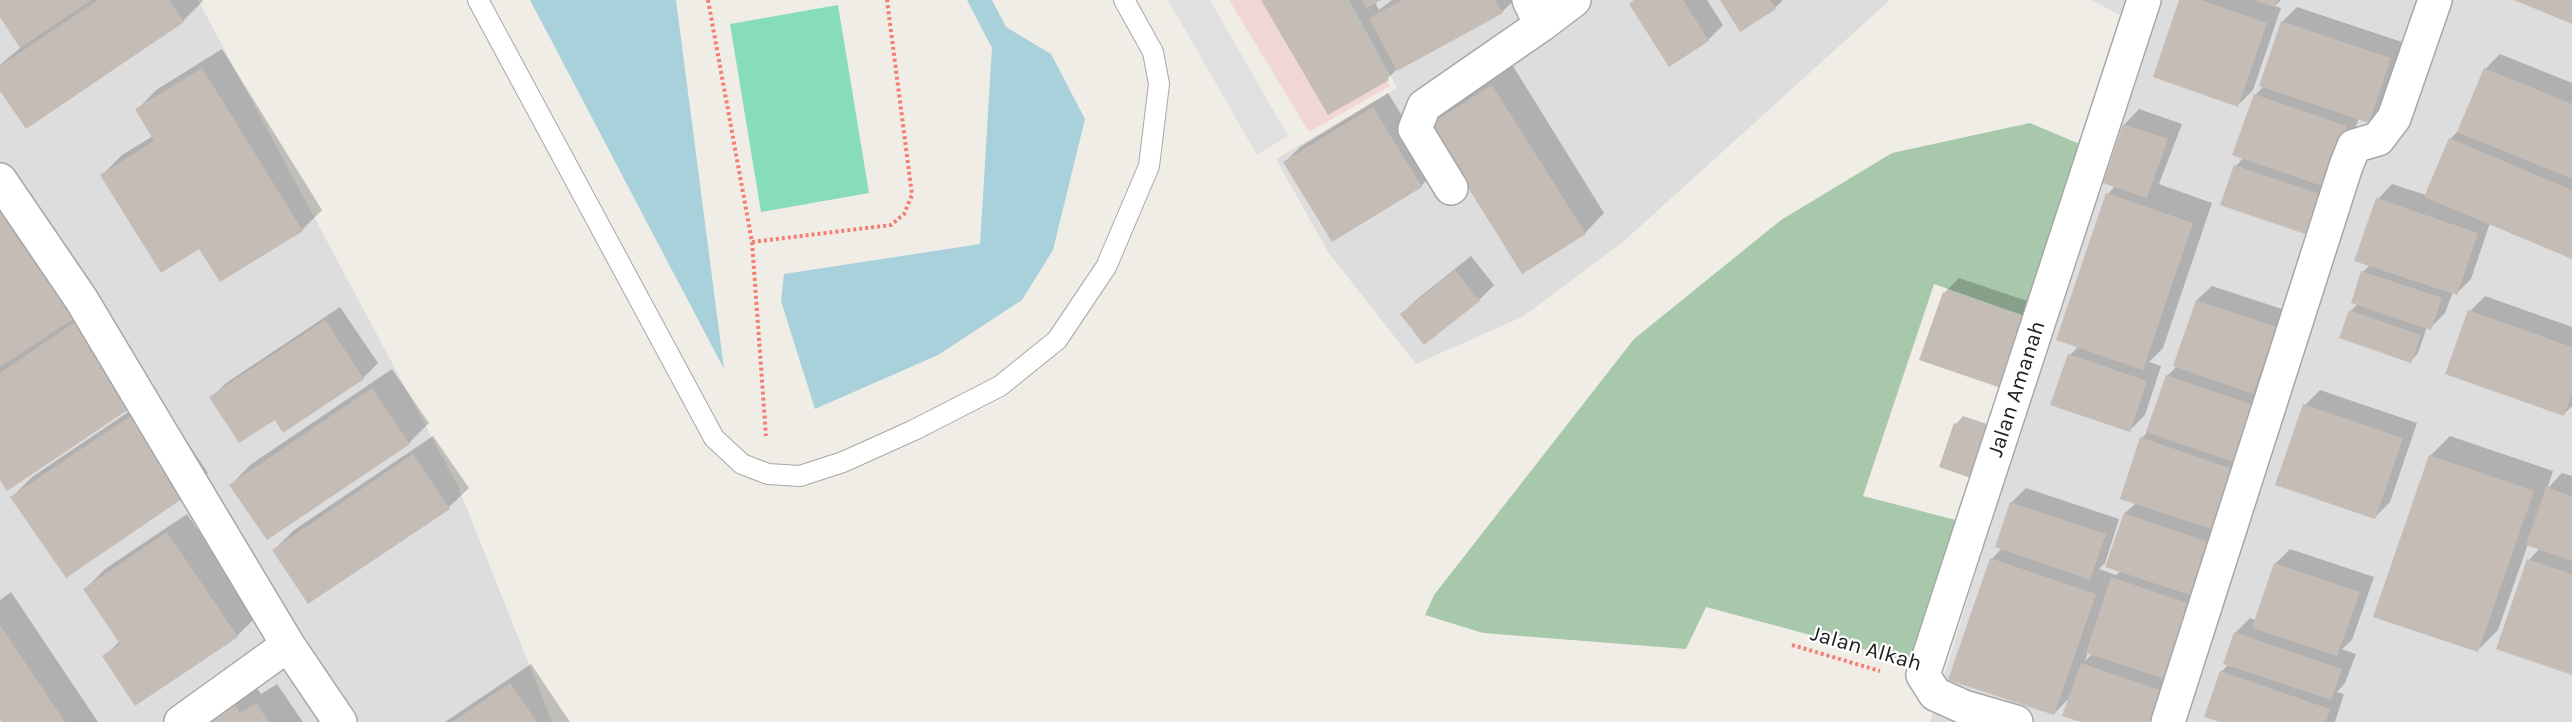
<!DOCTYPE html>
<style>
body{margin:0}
canvas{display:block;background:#f0ede6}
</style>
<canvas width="2572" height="722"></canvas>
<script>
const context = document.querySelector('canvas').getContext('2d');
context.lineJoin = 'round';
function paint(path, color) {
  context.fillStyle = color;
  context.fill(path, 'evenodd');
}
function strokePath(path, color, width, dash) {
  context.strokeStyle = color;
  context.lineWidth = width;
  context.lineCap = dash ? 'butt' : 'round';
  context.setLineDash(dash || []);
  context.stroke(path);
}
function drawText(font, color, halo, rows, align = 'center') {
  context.font = font + ' Karla,sans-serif';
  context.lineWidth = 4.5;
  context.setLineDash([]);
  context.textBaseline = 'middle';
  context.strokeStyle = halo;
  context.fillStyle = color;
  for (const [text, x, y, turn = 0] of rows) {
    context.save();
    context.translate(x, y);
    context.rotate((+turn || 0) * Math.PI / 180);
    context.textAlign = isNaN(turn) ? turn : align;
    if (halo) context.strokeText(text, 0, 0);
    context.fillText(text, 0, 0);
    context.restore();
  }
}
paint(new Path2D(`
 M0,0h198l260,486 94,236h-552z
 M1349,0h541l-267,242 -101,75 -106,47 -88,-112 -52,-93 121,-71z
 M2091,0h481v722h-642l127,-416 69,-288z`), '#dedddd');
paint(new Path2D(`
 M1229,0h114l47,86 -81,46z`), '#f0d7d6');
paint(new Path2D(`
 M2030,123l59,25 -47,174 -108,-38 -71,212 116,30 -49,141 -224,-60 -20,42 -203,-16 -58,-18 9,-20 200,-256 147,-119 111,-67z`), '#a8c8ac');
paint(new Path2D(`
 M838,5l31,188 -108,19 -31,-188z`), '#87dcba');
paint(new Path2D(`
 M1168,0h42l78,136 -31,19z`), '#e0e0e0');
paint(new Path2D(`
 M530,0h146l48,369z
 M967,0h25l14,27 45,27 34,65 -32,131 -31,50 -84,55 -123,54 -34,-108 3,-27 196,-30 12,-196z`), '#a8d1dc');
paint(new Path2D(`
 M0,0h202l1,1 -20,20 -183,67v-23l21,-18 -21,-32z
 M1263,0h114l-2,2 4,8 13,-10h122l-12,12 -105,57 -9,9z
 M1635,0h72l16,25 -15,15 -38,25z
 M1722,0h61l-8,8z
 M2181,0h100l-6,6 6,2 -28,82 -15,15z
 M2297,7l108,36 -21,64 -15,15 -10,-4 -37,101 -100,-15 14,-38 8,-9 11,-62 9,-9 18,-64z
 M222,49l100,161 -20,20 -102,17 -98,-72 20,-20 31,-19 -16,-26 19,-20z
 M2500,54l72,29v174l-82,-34 -19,56 -15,15 -3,-2 -8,21 -15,15 -3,-1 -9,26 -7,8 -61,-50 8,-7 5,-32 7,-7 8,-66 14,-15 34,11 24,-56 10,-10 25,-60z
 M1513,66l91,147 -19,20 -155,-108 20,-20z
 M1388,93l48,78 -15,15 -136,-24 15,-15z
 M2139,109l43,15 -23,60 53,19 -49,145 -14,14 12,4 -16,49 -15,15 -60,-75 9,-9 29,-152 7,-8 -11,-4 21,-58z
 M0,185l91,113 -20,20 24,-15 -95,174z
 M1471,256l23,29 -15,15 -77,14 14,-14z
 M1959,278l86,29 -23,66 -78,-80z
 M2212,286l79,26 -127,410h-78l-16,-25 -16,17 -62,-155 10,-11 9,-45 15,-15 93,31 -14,44 -6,6 17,6 5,-4 4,-58 11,-10 6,-65 5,-6 20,-56 10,-10 20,-66zM2088,652l4,2 -7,7z
 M2485,296l87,31v79l-8,8 -94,-103z
 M340,307l38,56 -15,15 -88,40 -64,-20 15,-15z
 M392,369l37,54 -20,20 -178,42 19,-20z
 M2320,390l97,33 -27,79 -15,15 -70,-112z
 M155,394l53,79 -20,20 -176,4 20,-20z
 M1963,416l39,13 -15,42 -31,-47z
 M433,436l36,52 -20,19 -140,95 -35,-52 20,-20z
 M2450,436l103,35 -6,18 15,-16 10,3v197l-43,-113 11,-12 -12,-4 -30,86 -20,20 -48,-194z
 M187,514l70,102 -20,20 -133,20 16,-15 -35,-52 20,-20z
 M2290,549l84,28 -22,63 -10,9 14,5 -11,29 -8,9 7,2 -9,28h-110l-4,-50 8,-8 6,-31 15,-15 5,2 20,-56z
 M11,592l87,130h-95l-3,-5v-117z
 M531,664l39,58h-125z
 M249,677l12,17 16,-10 26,38h-112z`), '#0003');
paint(new Path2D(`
 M0,0h91l-71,48 -20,-31z
 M98,0h71l15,22 -158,107 -26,-38v-25z
 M1261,0h81l47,80 -61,35z
 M1362,0h19l-14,8z
 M1402,0h93l8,13 -106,58 -28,-53z
 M1634,0h49l26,41 -40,26 -40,-63z
 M1720,0h50l6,9 -36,23z
 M2179,0h22l66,23 -29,84 -85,-30z
 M2252,0h26l-3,7z
 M2514,0h58v24z
 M2281,21l110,37 -22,65 -110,-37z
 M202,68l101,163 -83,51 -21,-33 -38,24 -61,-98 54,-34 -19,-32z
 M2484,68l88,36v75l-115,-47z
 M1492,85l94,149 -64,40 -93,-149z
 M2254,94l93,32 -22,61 -93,-32z
 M1373,107l49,80 -90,55 -49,-80z
 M2123,124l45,15 -21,59 -44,-15z
 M2449,138l123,52v69l-148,-62z
 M2234,165l89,30 -15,40 -88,-30z
 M2106,193l87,30 -50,147 -87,-30z
 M2376,198l102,35 -21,62 -103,-34z
 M0,210l73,109 -73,48z
 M1455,270l25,31 -56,44 -24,-31z
 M2361,271l81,27 -11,32 -80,-27z
 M1943,292l88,30 -24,68 -88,-30z
 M2196,300l81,27 -24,67 -80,-28z
 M2349,310l72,25 -10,28 -72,-25z
 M2468,310l104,37v47l-8,22 -119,-42z
 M325,320l39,59 -81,54 -8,-13 -36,23 -30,-46z
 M75,322l57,85 -125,84 -7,-11v-107z
 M2068,354l79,27 -17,51 -80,-27z
 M2166,375l93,32 -20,57 -93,-32z
 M372,388l38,56 -143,96 -38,-55z
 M2303,404l100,34 -28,81 -100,-34z
 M135,413l54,81 -123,84 -56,-81z
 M1954,423l41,14 -15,44 -41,-14z
 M2140,437l98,34 -21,60 -97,-32z
 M413,454l37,55 -142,95 -36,-54z
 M2429,455l105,36 -56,161 -105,-35z
 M2546,487l26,9v65l-46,-16z
 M2010,502l96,32 -16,46 -95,-33z
 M2124,513l87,30 -18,53 -88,-29z
 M167,532l71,105 -103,69 -33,-50 18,-12 -37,-55z
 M1990,558l106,36 -42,121 -106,-35z
 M2527,559l45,15v101l-76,-26z
 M2274,563l86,29 -23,64 -85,-28z
 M2111,577l85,29 -26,75 -84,-28z
 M0,625l65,97h-63l-2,-2z
 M2234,632l108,37 -11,31 -108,-36z
 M2081,663l84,29 -10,30h-74l-19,-6z
 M2220,671l110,38 -4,13h-106l-16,-5z
 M510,683l27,39h-85z
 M228,695l12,18 16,-10 13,19h-79z`), '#c5bcb6');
const service = new Path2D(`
 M478,0l236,438 28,26 26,10 32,2 43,-14 71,-32 86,-44 57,-46 49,-73 43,-101 10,-82 -6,-32 -29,-52`);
const minor = new Path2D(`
 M1529,0l12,25 33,-25
 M0,180l81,119 207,346 52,77
 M1451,188l-36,-59 9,-23 117,-81
 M181,722l107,-77
 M2016,722l-52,-15 -29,-13 -12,-19 221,-675
 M2168,722l178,-556 8,-20 24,-7 16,-21 41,-118`);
strokePath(service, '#a7a7a7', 22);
strokePath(minor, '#a7a7a7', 36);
strokePath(new Path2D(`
 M708,0l44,242 14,194
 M752,242l139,-17 13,-11 8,-19 -25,-195
 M1792,645l88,26`), '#f67d72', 4, [3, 3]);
strokePath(service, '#fff', 20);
strokePath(minor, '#fff', 33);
drawText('22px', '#202020', '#fff', [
 ["Jalan Amanah",2017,389,-72],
 ["Jalan Alkah",1866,649,16]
]);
</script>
